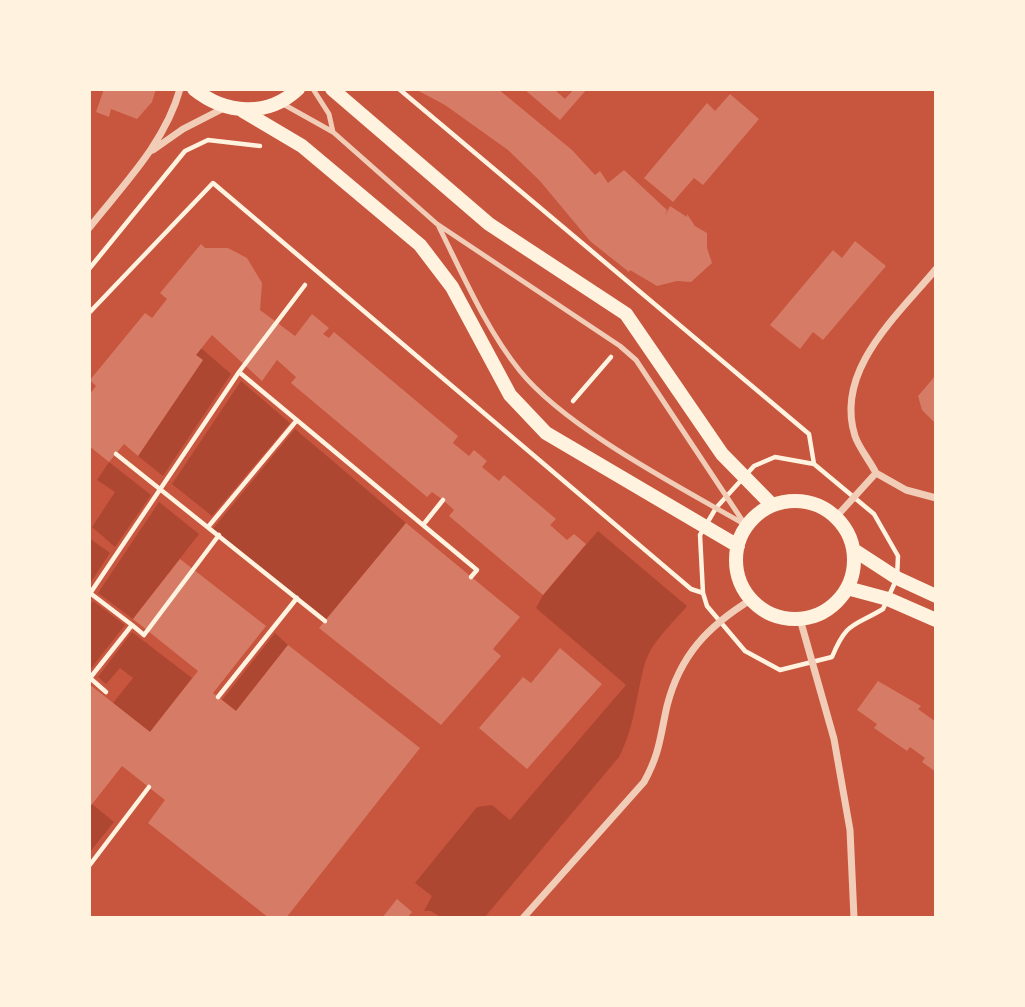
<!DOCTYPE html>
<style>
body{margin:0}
#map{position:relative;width:1025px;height:1007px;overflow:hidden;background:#c8553d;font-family:"Source Sans 3",sans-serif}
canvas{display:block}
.frame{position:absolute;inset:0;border:91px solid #fff3e0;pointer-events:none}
</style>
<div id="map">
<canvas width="1025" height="1007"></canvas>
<div class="frame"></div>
</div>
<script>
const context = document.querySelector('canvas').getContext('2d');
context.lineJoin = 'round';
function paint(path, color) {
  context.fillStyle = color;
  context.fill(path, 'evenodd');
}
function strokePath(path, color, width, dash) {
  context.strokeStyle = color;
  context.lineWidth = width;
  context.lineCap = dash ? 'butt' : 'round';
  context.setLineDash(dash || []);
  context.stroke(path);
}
paint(new Path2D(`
 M201,348l30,26 -68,102 -25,-20 64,-96 -6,-5z
 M241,381l49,42 -78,93 -40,-32z
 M295,429l111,94 -81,98 -113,-91z
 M109,462l42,33 -36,52 -23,-20 23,-35 -18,-12z
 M159,502l40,32 -66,85 -35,-26z
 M598,531l89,75c-14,17 -35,35 -42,57 -9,32 -10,63 -26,94l-135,161h-42l-11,-7h-7l8,-15 -17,-13 62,-76 15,-2 18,15 116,-135 -90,-77 7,-13z
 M89,538l21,15 -21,32z
 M93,601l32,24 -36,46v-65z
 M132,632l60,46 -42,54 -37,-29 20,-25 -13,-10 -14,16 -8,-7z
 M275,633l13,12 -52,66 -14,-11z
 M92,804l22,18 -25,31v-45z`), '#ae4732');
paint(new Path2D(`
 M104,89h52l-4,13 -15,17 -26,-10 -2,8 -13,-5z
 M415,89h83l74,61 23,25 5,-4 8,12 16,-13 43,40 -2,6 5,-10 17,11v-3l8,12 12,7v15l5,15 -21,19 -14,-1 -20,5 -27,-16 -1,2 -39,-31 -50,-60 -32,-31 -63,-45z
 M524,89h30l11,10 9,-10h13l-27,31z
 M730,94l29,25 -56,66 -9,-7 -21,24 -29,-24 63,-75 8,8z
 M855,241l31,25 -63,74 -10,-8 -13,17 -30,-24 63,-75 9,8z
 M201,244l4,4h23l19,10 15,25 -2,27 35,26 17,-22 17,14 -6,6 6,4 5,-6 124,104 -5,7 16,13 5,-6 13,11 -5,6 17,14 5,-6 52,44 -6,6 17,15 7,-6 12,10 -43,51 -94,-79 5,-6 -11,-10 -11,-8 -5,5 -136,-114 5,-6 -19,-17 -15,21 -50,-46 -16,20 7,5 -65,96 -14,-12 -15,18 -20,-16v-51l7,-9 -6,-6 55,-67 7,5 15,-19 -7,-6z
 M936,375v49l-14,-14 -4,-14z
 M406,523l114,94 -27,32 8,7 -60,69 -122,-97z
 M180,559l86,67 -53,67 23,18 52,-66 132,103 -134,170h-17l-121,-95 17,-23 -43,-34 -33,42v-124l61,48 48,-61 -65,-52z
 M560,648l42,36 -75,85 -48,-41 44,-51 8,6z
 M878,681l43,25 -3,3 18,13v50l-14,-10 3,-4 -15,-11 -3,4 -33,-23 3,-4 -20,-14z
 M397,899l15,13 -5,6h-25z`), '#d67c66');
strokePath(new Path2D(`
 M399,89l410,345 5,30
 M89,269l96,-118 23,-11 52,6
 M89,313l124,-130 478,406 12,4
 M239,372l238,198 -6,7
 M573,401l38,-44
 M116,454l209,167
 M775,457l39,7 60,50 24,42 -1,22 -14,31c-30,18 -36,12 -51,48l-52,13 -35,-19 -38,-45 -4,-13 -3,-58 16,-27 38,-42z
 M423,525l20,-25
 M208,527l89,-107
 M90,593l42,32 -42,53 16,14
 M89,595l150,-223 66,-87
 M132,625l12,10 75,-100
 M218,697l79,-99
 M89,866l60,-79`), '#fff3e0', 4.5);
strokePath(new Path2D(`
 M313,89l16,25 4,18
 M283,104l50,28 104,92 183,122 16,14 110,166
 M439,227c24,48 47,102 81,144 46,57 158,115 224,153`), '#f1ccb7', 5);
strokePath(new Path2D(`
 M153,150l30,-21 41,-21
 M89,228c34,-43 76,-85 91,-139
 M876,473l30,17 30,8
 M836,517l40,-44c-6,-12 -17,-25 -21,-37 -21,-66 43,-121 81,-167
 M800,619l34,120 16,91 4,88
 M523,918l121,-136c16,-29 16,-45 23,-76 13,-51 41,-80 85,-107`), '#f1ccb7', 7);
strokePath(new Path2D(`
 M194,89c31,25 73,29 104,0
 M332,89l157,135 137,90 96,140 50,51
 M243,111l59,35 118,99 32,42 58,108 36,38 192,113
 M736 560a59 59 0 1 1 118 0a59 59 0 1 1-118 0Z
 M854,550l43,28 39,18
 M847,588l41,11 48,21`), '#fff3e0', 14);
</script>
